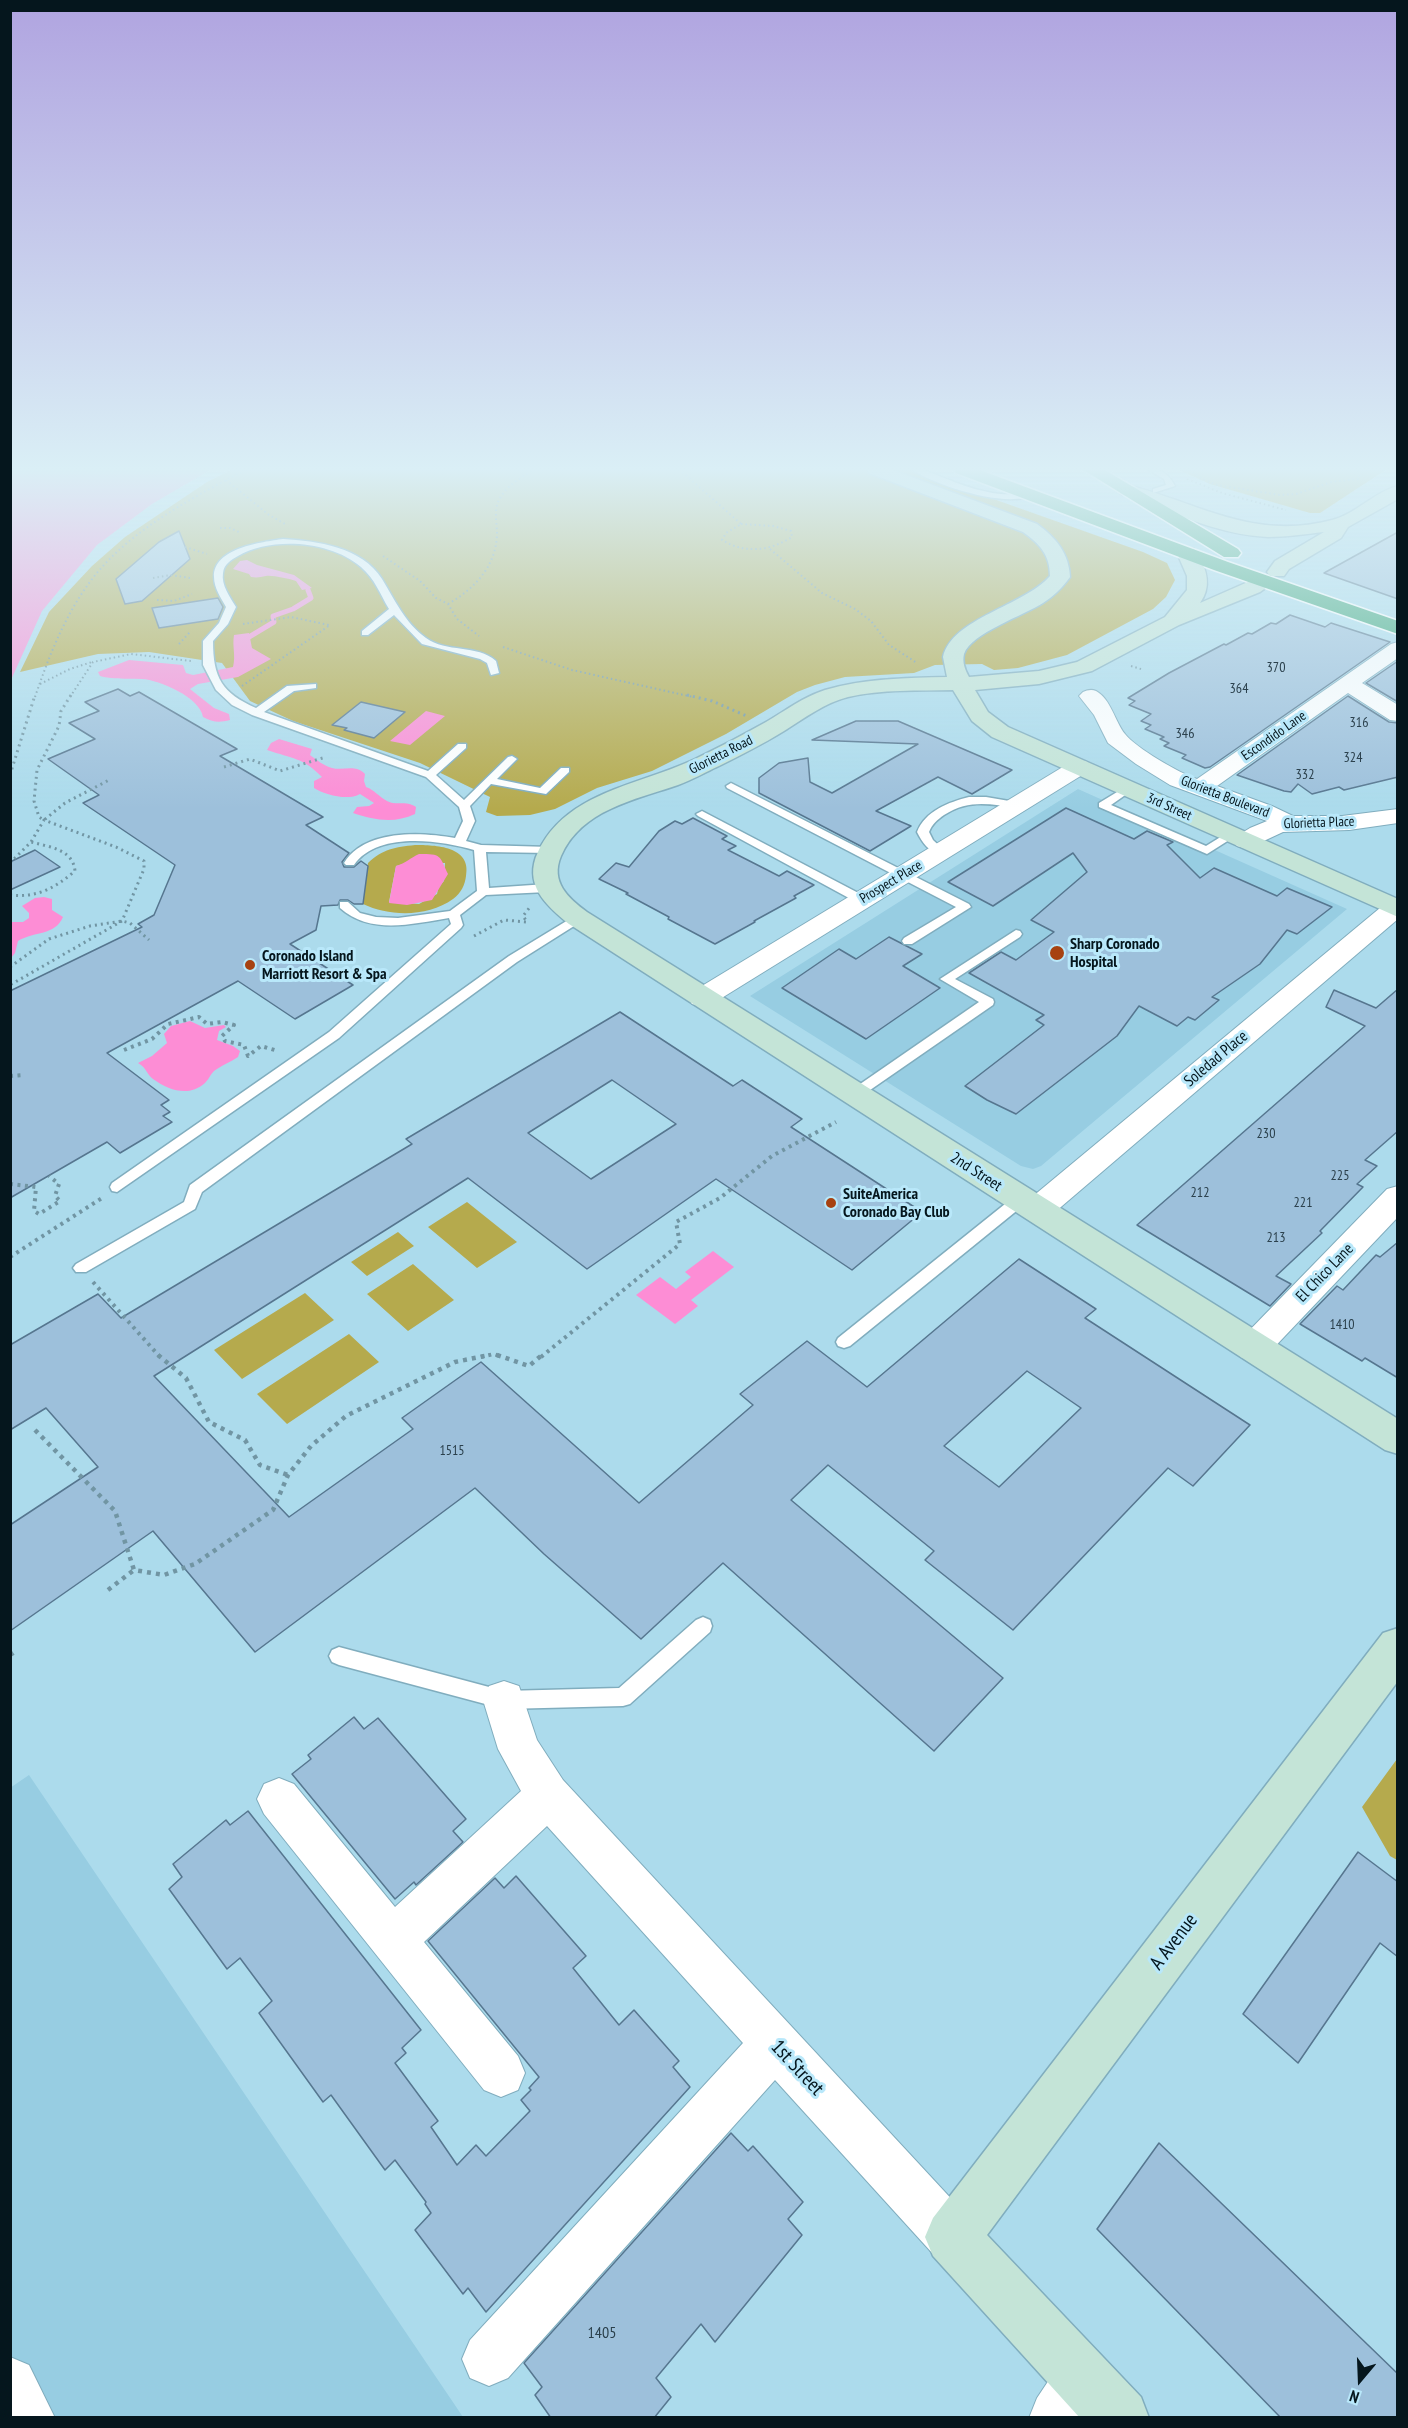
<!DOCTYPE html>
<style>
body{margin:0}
#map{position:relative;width:1408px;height:2428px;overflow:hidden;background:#acdbec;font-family:"PT Sans Narrow",sans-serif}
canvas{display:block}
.frame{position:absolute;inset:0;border:12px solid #05161d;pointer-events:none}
.north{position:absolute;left:1330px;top:2350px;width:60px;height:60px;-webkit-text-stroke:4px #b9e8fa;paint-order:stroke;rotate:199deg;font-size:16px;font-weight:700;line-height:24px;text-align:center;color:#05161d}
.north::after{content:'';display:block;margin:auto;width:21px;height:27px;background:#05161d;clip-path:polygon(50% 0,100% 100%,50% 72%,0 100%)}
</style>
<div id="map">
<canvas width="1408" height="2428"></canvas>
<div class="frame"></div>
<div class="north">N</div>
</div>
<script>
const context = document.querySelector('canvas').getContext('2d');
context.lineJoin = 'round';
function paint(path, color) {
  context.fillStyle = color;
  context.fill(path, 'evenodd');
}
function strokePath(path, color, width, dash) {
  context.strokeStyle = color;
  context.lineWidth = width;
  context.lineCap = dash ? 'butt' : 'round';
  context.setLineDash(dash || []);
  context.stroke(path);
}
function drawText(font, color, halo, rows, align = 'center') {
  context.font = font + ' "PT Sans Narrow",sans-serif';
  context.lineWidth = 6;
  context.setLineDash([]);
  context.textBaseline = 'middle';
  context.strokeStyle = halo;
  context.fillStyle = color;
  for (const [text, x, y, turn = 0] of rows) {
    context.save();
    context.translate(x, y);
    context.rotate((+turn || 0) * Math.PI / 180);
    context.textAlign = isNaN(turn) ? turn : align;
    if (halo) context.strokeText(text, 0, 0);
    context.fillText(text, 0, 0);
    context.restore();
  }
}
paint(new Path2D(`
 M1078,789l269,120 -306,257 -8,3 -12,-3 -271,-170z
 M29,1775l434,642h-452l-1,-629z`), '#97cde2');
paint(new Path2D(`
 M233,469h676l234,83 24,11 8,17 -9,17 -13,12 -86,46 -49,13 -24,2 -12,-6 -47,1 -21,8 -69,4 -30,8 -18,7 -71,42 -74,37 -55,17 -42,21 -25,6 -33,1 -11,-4 4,-15 -70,-34 -127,-42 -43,-20 -28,-38 -73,-11 -51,2 -78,18 29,-60 43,-46 33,-29 82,-55z
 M1177,469h210l-67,44h-10l-100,-29z
 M415,845c20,0 57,1 51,31 -1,9 -5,17 -13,23 -25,18 -63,18 -90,5l5,-41c15,-14 27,-16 47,-18zM408,863h37l-1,18 -5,5 -2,8 -18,10 -30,-2 7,-36z
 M467,1202l50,40 -40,26 -49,-41z
 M398,1232l16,14 -47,30 -16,-14z
 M413,1264l41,36 -46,31 -41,-37z
 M305,1293l29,27 -92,59 -28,-29z
 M349,1334l30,28 -92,62 -30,-30z
 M1397,1759v101l-7,-4 -28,-49z`), '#b5aa4d');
paint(new Path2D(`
 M11,469h201l-60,35 -55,41 -55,66 -31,69z
 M247,560l10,5 37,10 18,13 -10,2 -6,-9c-6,-2 -24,-6 -30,-5 -6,1 -8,2 -15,1l-2,-3 -16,-5 7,-8z
 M249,633l3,15 19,11 -33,18 -40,7 -8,5 24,19 15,6 1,6c-11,3 -18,2 -27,-3 -3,-20 -44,-37 -61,-38 -15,-1 -27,1 -42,-3l-2,-4 31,-12 54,5 3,8 7,2 40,-8c3,-12 -1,-20 1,-32z
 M426,711l19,5 -35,29 -20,-4z
 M279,739l33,10 -2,6c7,5 14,11 22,13 12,3 23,-4 33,6l-1,7 2,6c9,3 13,10 21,14 9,5 19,-1 29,6l-1,7c-21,10 -41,6 -62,-1l4,-6 12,-1 5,-3 -14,-9c-12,7 -35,1 -46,-6v-7l8,-4c-20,-20 -29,-18 -55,-27l4,-7z
 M419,854c23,0 20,1 29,20l-16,26 -25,5 -18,-2 7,-37c10,-3 14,-8 23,-12z
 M44,897l8,2v11l11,7c-8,19 -29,14 -45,24l-3,12 -4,5v-36h12l6,-4v-5l-7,-7 13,-8z
 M190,1021l15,7 19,-3 2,2 -7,4 -2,9 16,6 7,5 -2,6c-7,5 -14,7 -21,12 -6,3 -7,9 -12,14 -16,14 -35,8 -52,-4 -6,-4 -6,-11 -15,-16l14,-7 15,-13 -3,-9 7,-8z
 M713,1251l21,16 -43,33 7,6 -23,18 -39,-29 24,-18 16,12 15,-12 -6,-5z`), '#fd8dd5');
strokePath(new Path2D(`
 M249,637l25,-15 -1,-6 20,-7 18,-11 -3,-8`), '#fd8dd5', 5);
const building = new Path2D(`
 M179,531l11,28 -48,42 -17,3 -9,-25 43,-37z
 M1398,532v67l-74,-26z
 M218,598l5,9 -5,12 -59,9 -7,-20z
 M1290,615l35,12 6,-4 59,19 -180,125 -5,1 -23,-10 4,-3 -22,-9 5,-3 -9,-4 4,-2 -19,-8 6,-4 -10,-4 10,-7 -22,-9 6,-4 -7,-3 41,-25 55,-29 2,1 22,-12 4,1 19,-11 5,1z
 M1398,661v41l-32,-19z
 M118,689l12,7 9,-4 98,57 -17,7 103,61 -17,8 43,28 -7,9 2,5h10l7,-6 7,5 -5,38h-9l-6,-4h-8l-2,5 -17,1 -5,24 -26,14 63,41 -58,34 -57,-38 -131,72 62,47 -8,5 9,7 -7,4 9,6 -52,31 -13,-11 -97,56v-207l132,-64 -4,-3 16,-9 21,-50 -92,-62 16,-8 -51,-36 47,-20 -26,-16 30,-12 -14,-9z
 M1348,696l41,26 9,1v54l-54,13 -5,-3 -27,7 -14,-10 -7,8 -7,-1 -47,-16z
 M361,702l44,10 -31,26 -30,-8 3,-2 -15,-3z
 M856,721h42l114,49 -40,24 -34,-17 -62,34 35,15 -41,25 -111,-58v-15l20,-15 29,-5 2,24 22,11 86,-49 -106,-4z
 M1066,808l68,31 13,-8 26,11 -6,3 33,33 14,-10 63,28 10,-8 45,19 -35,27 -10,-4 -27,34 -48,33 7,3 -24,20 -7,-3 -11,9 -38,-20 -22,30 -101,78 -29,-14 -22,-14 79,-61 -8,-5 8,-5 -75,-42 32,-21 15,8 38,-28 -23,-12 56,-48 -14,-19 -80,53 -45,-24z
 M693,818l34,18 -5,3 14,7 -8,4 51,26 8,-5 27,14 -20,11 2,2 -42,23 1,1 -40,22 -47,-25 1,-2 -43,-23 2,-1 -29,-14 17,-16 13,4 30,-36 16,-10 7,3z
 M35,850l25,17 -50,23v-28z
 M889,937l33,17 -19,12 37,22 -74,51 -84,-51 57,-39 17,10z
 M1398,989v142l-33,29 12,6 -20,18 6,3 -43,44 2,2 -46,43 15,8 -21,22 -133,-81 228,-199 -39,-19 8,-17 42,18z
 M620,1012l113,74 9,-6 60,39 -11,8 131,85 -70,58 -136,-91 -129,90 -119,-91 -314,198 135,141 124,-88 -11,-11 79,-56 158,141 114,-98 -13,-11 67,-53 60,46 152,-128 77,50 -11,9 165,107 -57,61 -25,-18 -155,162 -88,-70 9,-9 -106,-86 -37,35 212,178 -69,73 -211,-188 -82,76 -97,-85 -69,-66 -220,164 -102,-121 -143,100v-106l88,-58 -52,-59 -36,22v-85l88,-51 23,24 291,-174 -6,-5zM612,1080l64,44 -85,55 -63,-46zM1027,1371l54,37 -82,79 -55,-41z
 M1398,1242v136l-33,-20 -3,3 -62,-37 37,-38 6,4 33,-35 4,2z
 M354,1717l10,12 14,-11 88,101 -13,12 10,11 -47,43 -2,-3 -19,17 -103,-125 19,-15 -3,-4z
 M248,1811l173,219 -19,18 4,5 -11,10 43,58 -7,6 26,38 19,-20 10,11 44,-45 -9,-11 10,-10 -2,-2 10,-11 -111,-136 67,-63 9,10 12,-12 70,80 -13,12 46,57 15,-15 45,51 -6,6 17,20 -204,225 -18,-24 -5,6 -48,-64 16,-17 -6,-9 1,-2 -31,-42 -10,10 -54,-75 -8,7 -64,-89 13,-12 -32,-43 -13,11 -58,-80 13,-12 -9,-13 53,-44 4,5z
 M1358,1852l40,30v75l-18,-14 -82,120 -55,-49z
 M731,2133l17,18 5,-5 50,56 -15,17 14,16 -87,107 -14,-18 -45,54 15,19 -17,21h-103l-16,-23 7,-8 -18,-24z
 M1159,2143l239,231v44h-117l-184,-189z`);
paint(building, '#9dc0db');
strokePath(building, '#56768f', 1.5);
const lane = new Path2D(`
 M911,469h10c35,13 71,32 109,23l4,2c-25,16 -100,-9 -123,-25z
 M1147,469c13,-1 22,5 28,17l-22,7v-4l13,-4 -2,-6z
 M283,539c34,2 79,8 99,40 13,21 23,44 44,59 20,15 51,6 70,23l3,12 -8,2 -4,-12 -7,-4 -58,-15 -28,-29 -26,20h-6v-4l27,-22c-9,-15 -14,-30 -28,-42 -30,-26 -89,-31 -123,-11 -7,4 -14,8 -15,17 -2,12 7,24 13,34l-8,17 -15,17c0,37 9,52 43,67l31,-22 29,-2v4l-22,3 -30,21 164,59 30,-27h8v4l-30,27 28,25 44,-43 4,-1 5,3 -20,20 43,9 21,-20h8v4l-23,22 -55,-10 -21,22 5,15 -9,20 15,4 69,2 6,3 -6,3 -64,-1 3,36 58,-4 6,4 -6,4 -61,3 -26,20 3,10 -2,3 -122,110 -222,154 -5,-1 -2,-4 2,-4 217,-151 122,-108 -2,-6c-37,6 -79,17 -109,-10v-6h8l12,11 16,4 22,1 52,-7 27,-20 -3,-41c-34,-10 -97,-19 -120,15h-8l-2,-2c21,-34 77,-31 111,-25l8,-17 -4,-14 -33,-30 -174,-62 -20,-10 -16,-15 -13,-25v-24l16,-18 7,-16c-5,-9 -12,-19 -12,-30 -1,-29 48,-35 69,-38z
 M731,783l238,121 2,3 -59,37h-8l-2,-3 2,-3 52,-31 -229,-119 -1,-2z
 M1127,786l4,1v4l-20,14 95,41 21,-13h8l2,2 -30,19 -108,-47v-4z
 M969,797h17l35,6 2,2 -6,3c-27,-4 -48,-9 -73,7 -7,5 -12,9 -15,17l4,8 13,12 -6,3c-11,-3 -18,-13 -23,-23 8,-21 32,-30 52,-35z
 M702,811l164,86 2,3 -2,3h-8l-160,-87 -2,-2z
 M578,914l6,4 -2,3 -65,41 -315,230 -7,17 -109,63h-10l-3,-4 3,-4 108,-62 6,-17 319,-229z
 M1016,930l4,1 2,3 -2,3 -65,42 38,20 1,3 -1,3 -133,92h-10l-2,-3 2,-3 129,-89 -39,-23z
 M1020,1195l5,1 2,4 -2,4 -175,142 -6,2 -6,-2 -2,-4 2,-4 177,-142z
 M703,1617l7,3 2,6 -2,6 -80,72 -7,2 -119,3 -165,-44 -7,-3 -3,-6 3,-6 7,-3 165,44 115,-3 77,-68z`);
const street = new Path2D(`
 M1398,642v16l-36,25 36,22v16l-8,-1 -42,-27 -131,93 55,20 21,10h49l56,-7v14l-49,7 -66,2 -30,14 -8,2 -8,-2 -4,-5 4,-5 13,-8 17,-7 -97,-36 -34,-21 -28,-21 -14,-28 -15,-19 4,-4c4,-2 9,-3 13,-1 15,8 19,31 29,43 11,14 54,39 72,45l194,-135z
 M1079,760l8,2 3,5 -3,5 -375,232 -10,2 -10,-2 -4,-6 4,-6 379,-230z
 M1395,900l3,1v18l-350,299 -11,3 -11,-3 -5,-8 5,-8 360,-299z
 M1398,1186v31l-133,140 -12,4 -12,-4 -5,-9 5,-9 146,-150z
 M504,1681l15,5 18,54 26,40 407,439 8,18 -8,18 -18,8 -18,-8 -159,-175 -267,298 -19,8 -19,-8 -8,-19 8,-19 273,-297 -196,-217 -123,116 94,114 7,17 -7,17 -17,7 -17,-7 -220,-276 -7,-15 7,-15 15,-6 15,6 101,123 126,-116 -23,-42 -15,-49 6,-14z
 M1082,2351l19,8 8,19 -20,40h-60l8,-20 26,-39z
 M10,2357l19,8 26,53h-45z`);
const secondary = new Path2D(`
 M867,469h23l147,55c19,14 32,29 33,53 -8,11 -16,19 -27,26 -18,12 -72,30 -79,51 -2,8 1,16 5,23l70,-6 38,-9 88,-45 22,-27v-14l-10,-23 3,-4h14c12,17 19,36 6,54l57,-25h14l3,4 -14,10 -81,33 -87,46 -53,13 -64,6 13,22 20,15 390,172v18l-406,-180 -20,-16 -19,-31c-35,1 -71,-1 -105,7 -24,6 -43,21 -64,34 -21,13 -43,24 -65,35 -13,6 -27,14 -41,19 -44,15 -97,25 -117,71 -11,26 7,42 26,56l811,507v35l-13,-4 -816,-526c-24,-19 -46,-40 -31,-72 28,-61 104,-67 159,-94 23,-11 46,-23 69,-36 19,-11 37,-25 59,-32 41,-12 81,-12 122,-13l-4,-20c9,-39 81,-51 107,-81 0,-21 -10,-32 -27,-44l-154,-59z
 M1127,485c73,18 126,56 205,35 24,-6 42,-28 66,-34v13l-50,28 -7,11 -52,31 -5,7h-14l-3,-4 8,-11 49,-29c-19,2 -37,5 -56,5 -51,-2 -100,-27 -147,-43l-3,-4 3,-4z
 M1398,1628v53l-411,554 154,162 8,21h-69l-147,-162 -8,-19 8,-19 450,-585z`);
const highway = new Path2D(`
 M954,469h23l251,93 170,59v13l-184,-64 -258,-97z
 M1082,469h21l135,80 3,4 -3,4h-14z`);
strokePath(lane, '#80adbe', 3);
strokePath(street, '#80adbe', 2);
strokePath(secondary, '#80adbe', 3);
strokePath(highway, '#fff', 3);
strokePath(new Path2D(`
 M679,469l62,55
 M1189,469l13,10 15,6 63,10 16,-1 35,-12 27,-3 2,-2 -4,-8
 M1187,479l35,14 64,17
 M226,480l43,35 16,9
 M741,524l32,2 18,5 1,6c-22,14 -47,17 -70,3l4,-7z
 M220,528h10l11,5
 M185,547l22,7
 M770,549l52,44 33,16 16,12 18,24 28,18
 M383,556l37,25 16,17 12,6 9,15 22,17
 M153,578l18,-3 19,3
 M157,600l17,1 18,-7
 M448,604c26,-15 48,-37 49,-70 0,-10 -3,-22 1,-32 7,-16 24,-26 39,-33
 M243,624l48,-7 38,8
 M179,644l11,-12
 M503,647l69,23 121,27
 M1131,666l10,3
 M40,684l30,-15 22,-7
 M242,686l88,-61
 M35,697c15,-44 32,-87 61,-123 39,-47 98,-77 151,-105
 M70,697l23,-35 38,-8 60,7`), '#7195a3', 2, [1.5, 3]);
strokePath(new Path2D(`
 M71,695l-10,16 -2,15 -22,44 -3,31 5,16 5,3 21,-17 46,-24
 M687,695l25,6 37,16
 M224,767l26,-8 30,12 46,-14
 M10,775l25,-80
 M10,863l21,-21 13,-22 72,27 28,14v8l-22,52 -112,64
 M10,895c27,3 45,-7 65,-24 -2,-22 -26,-24 -44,-29
 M474,936l30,-16 23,2 -4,-6 7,-9
 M10,967l39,-28 41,-13 32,-5 8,2 19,17`), '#7195a3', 3, [2, 4]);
strokePath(new Path2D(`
 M124,1050l28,-11 16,-15 31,-7 8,7 15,-2 12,3 -12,11 3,5 19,4 4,11 13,-10 17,5
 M10,1076l14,-1
 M10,1184l26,3 -2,24 5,3 21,-13 -5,-5 4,-12 -10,-8
 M10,1257l92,-59
 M93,1282l67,75
 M481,1357l13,-3 8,3
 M541,1357l139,-113 -4,-22 44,-24 52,-42 64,-34`), '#7195a3', 4, [3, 4.5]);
strokePath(new Path2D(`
 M158,1355l28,23 23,44 36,18 15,25 28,10
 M497,1355l32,11 13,-11
 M35,1430l80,81 19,59 30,5 31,-11 78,-54 15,-35 23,-29 35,-30 109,-54 34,-7
 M108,1590l26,-20
 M10,1655l6,-4`), '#7195a3', 4.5, [4, 5]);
paint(lane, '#fff');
paint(street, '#fff');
paint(secondary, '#c4e4d7');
paint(highway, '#3ca67a');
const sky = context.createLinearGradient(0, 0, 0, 809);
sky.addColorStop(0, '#b0a4e0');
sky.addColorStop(0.58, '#daeff6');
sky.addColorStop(1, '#daeff600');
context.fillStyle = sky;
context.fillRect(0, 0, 1408, 809);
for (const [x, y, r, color] of [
 [1057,953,8,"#a74211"],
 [250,965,6,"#a74211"],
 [831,1203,6,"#a74211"]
]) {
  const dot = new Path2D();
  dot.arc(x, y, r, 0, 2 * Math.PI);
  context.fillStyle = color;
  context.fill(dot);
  strokePath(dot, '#b9e8fa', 2);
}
drawText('14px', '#2b404c', null, [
 ["370",1276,668],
 ["364",1239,689],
 ["316",1359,723],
 ["346",1185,734],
 ["324",1353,758],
 ["332",1305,775],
 ["230",1266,1134],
 ["225",1340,1176],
 ["212",1200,1193],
 ["221",1303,1203],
 ["213",1276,1238],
 ["1410",1342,1325],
 ["1515",452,1451]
]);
drawText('14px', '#05161d', '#b9e8fa', [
 ["Escondido Lane",1274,736,-35],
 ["Glorietta Road",721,755,-27],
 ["Glorietta Boulevard",1225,797,21],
 ["3rd Street",1169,807,24],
 ["Glorietta Place",1319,823,-2],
 ["Prospect Place",891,882,-31]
]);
drawText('bold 16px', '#05161d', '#b9e8fa', [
 ["Sharp Coronado",1070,944],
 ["Hospital",1070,962],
 ["Coronado Island",262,956],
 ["Marriott Resort & Spa",262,974],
 ["SuiteAmerica",843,1194],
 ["Coronado Bay Club",843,1212]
], 'left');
drawText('16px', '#05161d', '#b9e8fa', [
 ["Soledad Place",1216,1059,-40],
 ["2nd Street",976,1172,33],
 ["El Chico Lane",1325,1273,-46]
]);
drawText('16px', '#2b404c', null, [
 ["1405",602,2333]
]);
drawText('20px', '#05161d', '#b9e8fa', [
 ["A Avenue",1174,1942,-53],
 ["1st Street",797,2068,47]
]);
</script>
